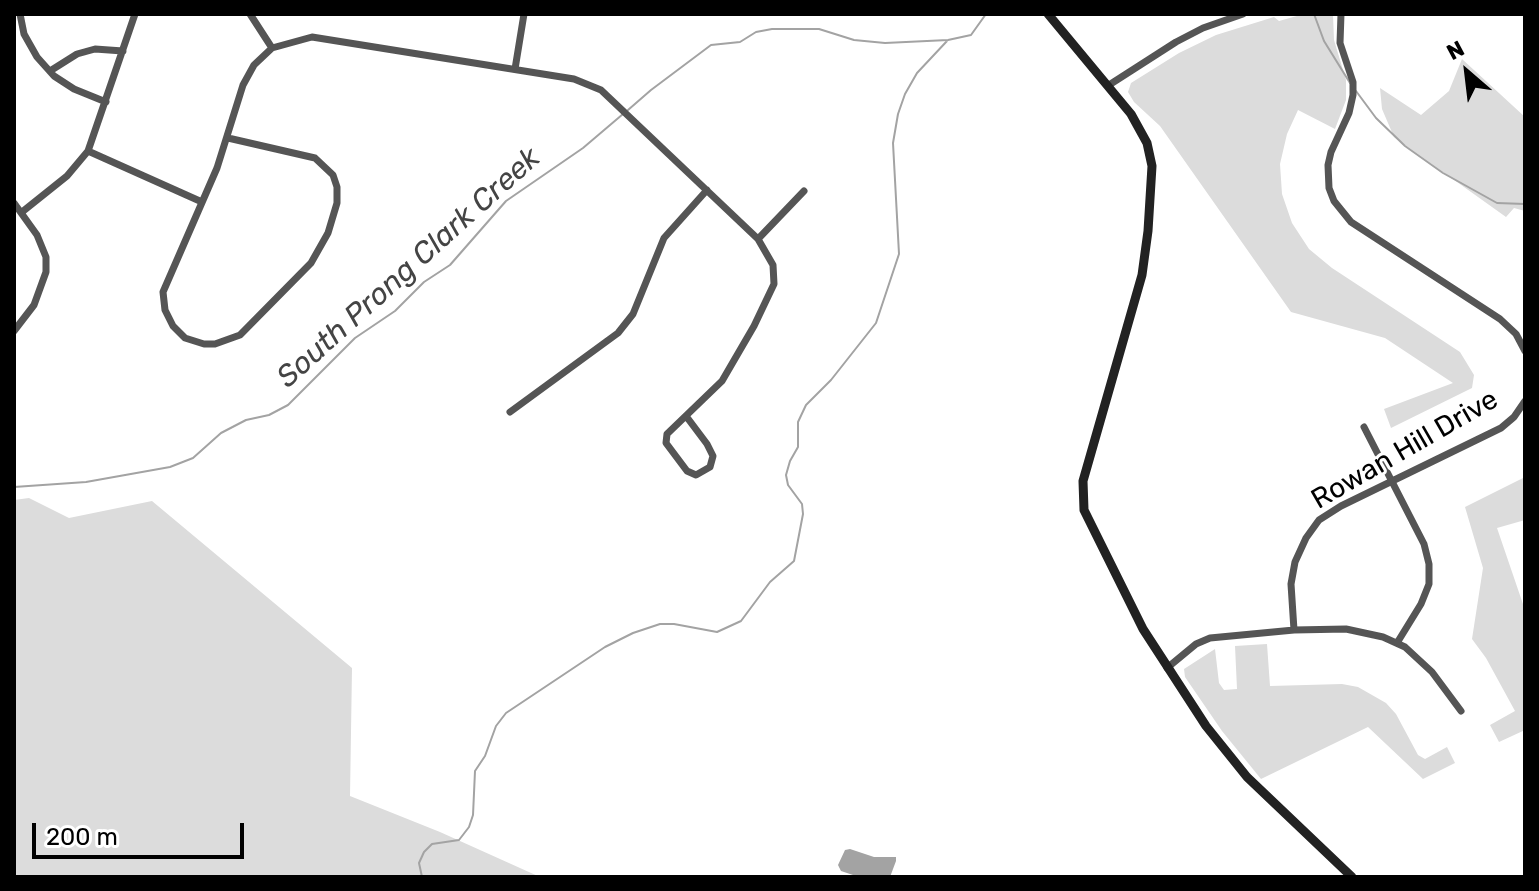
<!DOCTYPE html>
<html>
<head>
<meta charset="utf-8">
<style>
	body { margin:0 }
	#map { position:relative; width:1539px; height:891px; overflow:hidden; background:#fff; font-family:Rubik,sans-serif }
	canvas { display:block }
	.frame { position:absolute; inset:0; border:16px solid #000; pointer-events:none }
	.north { position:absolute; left:1427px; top:32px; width:80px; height:80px; -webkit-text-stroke:6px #fff; paint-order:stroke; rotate:332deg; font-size:22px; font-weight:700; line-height:32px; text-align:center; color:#000 }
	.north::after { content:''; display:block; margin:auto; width:28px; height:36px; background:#000; clip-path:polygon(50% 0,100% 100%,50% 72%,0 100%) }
	.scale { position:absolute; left:32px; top:823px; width:212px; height:36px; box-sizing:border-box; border:4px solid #000; border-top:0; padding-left:10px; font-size:24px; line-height:28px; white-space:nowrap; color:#000; -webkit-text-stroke:6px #fff; paint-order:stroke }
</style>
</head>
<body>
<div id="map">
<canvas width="1539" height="891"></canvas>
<div class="frame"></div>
<div class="north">N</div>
<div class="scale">200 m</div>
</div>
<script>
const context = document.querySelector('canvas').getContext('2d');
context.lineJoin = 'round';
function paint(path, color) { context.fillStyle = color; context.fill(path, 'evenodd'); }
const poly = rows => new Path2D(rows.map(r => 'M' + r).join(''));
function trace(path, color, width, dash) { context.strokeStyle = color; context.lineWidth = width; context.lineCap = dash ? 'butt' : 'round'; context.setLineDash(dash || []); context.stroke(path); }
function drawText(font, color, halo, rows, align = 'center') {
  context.font = font + ' Rubik,sans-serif'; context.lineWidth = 6; context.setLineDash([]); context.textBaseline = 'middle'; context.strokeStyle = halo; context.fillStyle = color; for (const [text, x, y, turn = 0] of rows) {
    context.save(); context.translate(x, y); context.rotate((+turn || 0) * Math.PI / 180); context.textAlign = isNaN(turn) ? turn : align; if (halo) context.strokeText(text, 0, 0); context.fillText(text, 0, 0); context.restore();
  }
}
paint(poly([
	[1304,14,1333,15,1334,40,1346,80,1346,100,1335,129,1298,110,1287,134,1280,164,1282,194,1292,223,1309,249,1332,268,1460,352,1474,375,1472,388,1391,428,1384,409,1453,383,1385,338,1291,312,1160,126,1134,102,1128,92,1131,83,1179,53,1216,35,1274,17,1279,21],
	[1462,59,1525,117,1525,211,1514,208,1506,217,1394,137,1382,109,1380,88,1421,115,1449,91],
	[1525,477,1525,520,1497,528,1525,610,1525,730,1499,742,1490,725,1515,711,1486,658,1472,639,1483,568,1465,507],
	[29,498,69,518,152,501,352,668,350,796,440,832,540,877,14,877,14,500],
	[1267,644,1270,686,1342,684,1358,687,1386,703,1396,714,1418,755,1425,759,1447,747,1455,763,1423,779,1368,727,1261,779,1222,731,1185,677,1184,669,1215,649,1219,683,1224,690,1237,689,1235,646]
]), '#dcdcdc');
paint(poly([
	[850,849,874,857,896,857,896,861,890,877,859,877,841,871,838,865,845,850]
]), '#a3a3a3');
trace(poly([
	[1314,14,1324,41,1350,83],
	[1356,91,1376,118,1405,146,1443,173,1497,203,1525,204],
	[628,110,651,90,711,45,740,42,756,32,772,29,819,29,854,40,885,43,948,40,971,35,986,14],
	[14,487,86,482,170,467,193,458,221,433,246,420,269,415,288,405,355,338,395,311,424,282,450,265,506,201,583,148,623,114],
	[422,877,419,863,424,852,432,844,459,840,469,827,473,815,475,771,485,756,496,726,506,713,605,647,633,633,660,624,674,624,717,632,741,621,770,582,794,561,803,514,802,504,788,485,786,475,790,461,798,447,798,422,806,405,831,380,876,323,899,254,893,143,898,114,905,94,917,73,947,41]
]), '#a3a3a3', 2);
trace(poly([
	[20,14,24,34,37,57,54,76,74,89,106,102],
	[250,14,272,48],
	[1341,14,1340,43,1353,82,1353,95,1349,113,1331,152,1328,165,1329,188,1334,201,1351,222,1500,319,1516,334,1525,351],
	[515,69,524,14],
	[50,71,77,54,95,49,123,51],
	[1109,85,1176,42,1203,28,1243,14],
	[228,138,315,158,333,175,337,187,337,203,328,233,311,263,240,335,215,344,204,344,185,338,173,326,165,310,163,292,217,168,243,85,254,65,272,48,312,37,574,79,601,90,758,239,773,265,774,284,754,326,722,381,667,434,666,443,687,471,696,475,710,467,713,456,707,444,686,416],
	[88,151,202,202],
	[14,203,37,235,46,257,46,272,34,305,14,331],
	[22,212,67,176,88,151,135,14],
	[758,239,804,191],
	[510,412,618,333,633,314,664,238,707,190],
	[1364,427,1424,544,1429,564,1429,584,1421,604,1397,643],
	[1294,630,1291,584,1295,562,1306,538,1319,520,1341,506,1501,428,1514,417,1525,401],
	[1167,668,1196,644,1210,638,1294,630,1346,629,1383,637,1405,647,1432,672,1461,711]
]), '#555', 7);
trace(poly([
	[1048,14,1131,114,1147,143,1152,166,1148,231,1142,275,1083,481,1084,510,1143,629,1206,726,1247,777,1352,877]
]), '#222', 9);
drawText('28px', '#000', '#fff', [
	["Rowan Hill Drive",1405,450,-30]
]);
drawText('italic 30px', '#444', '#fff', [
	["South Prong Clark Creek",409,268,-42]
]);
</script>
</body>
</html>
